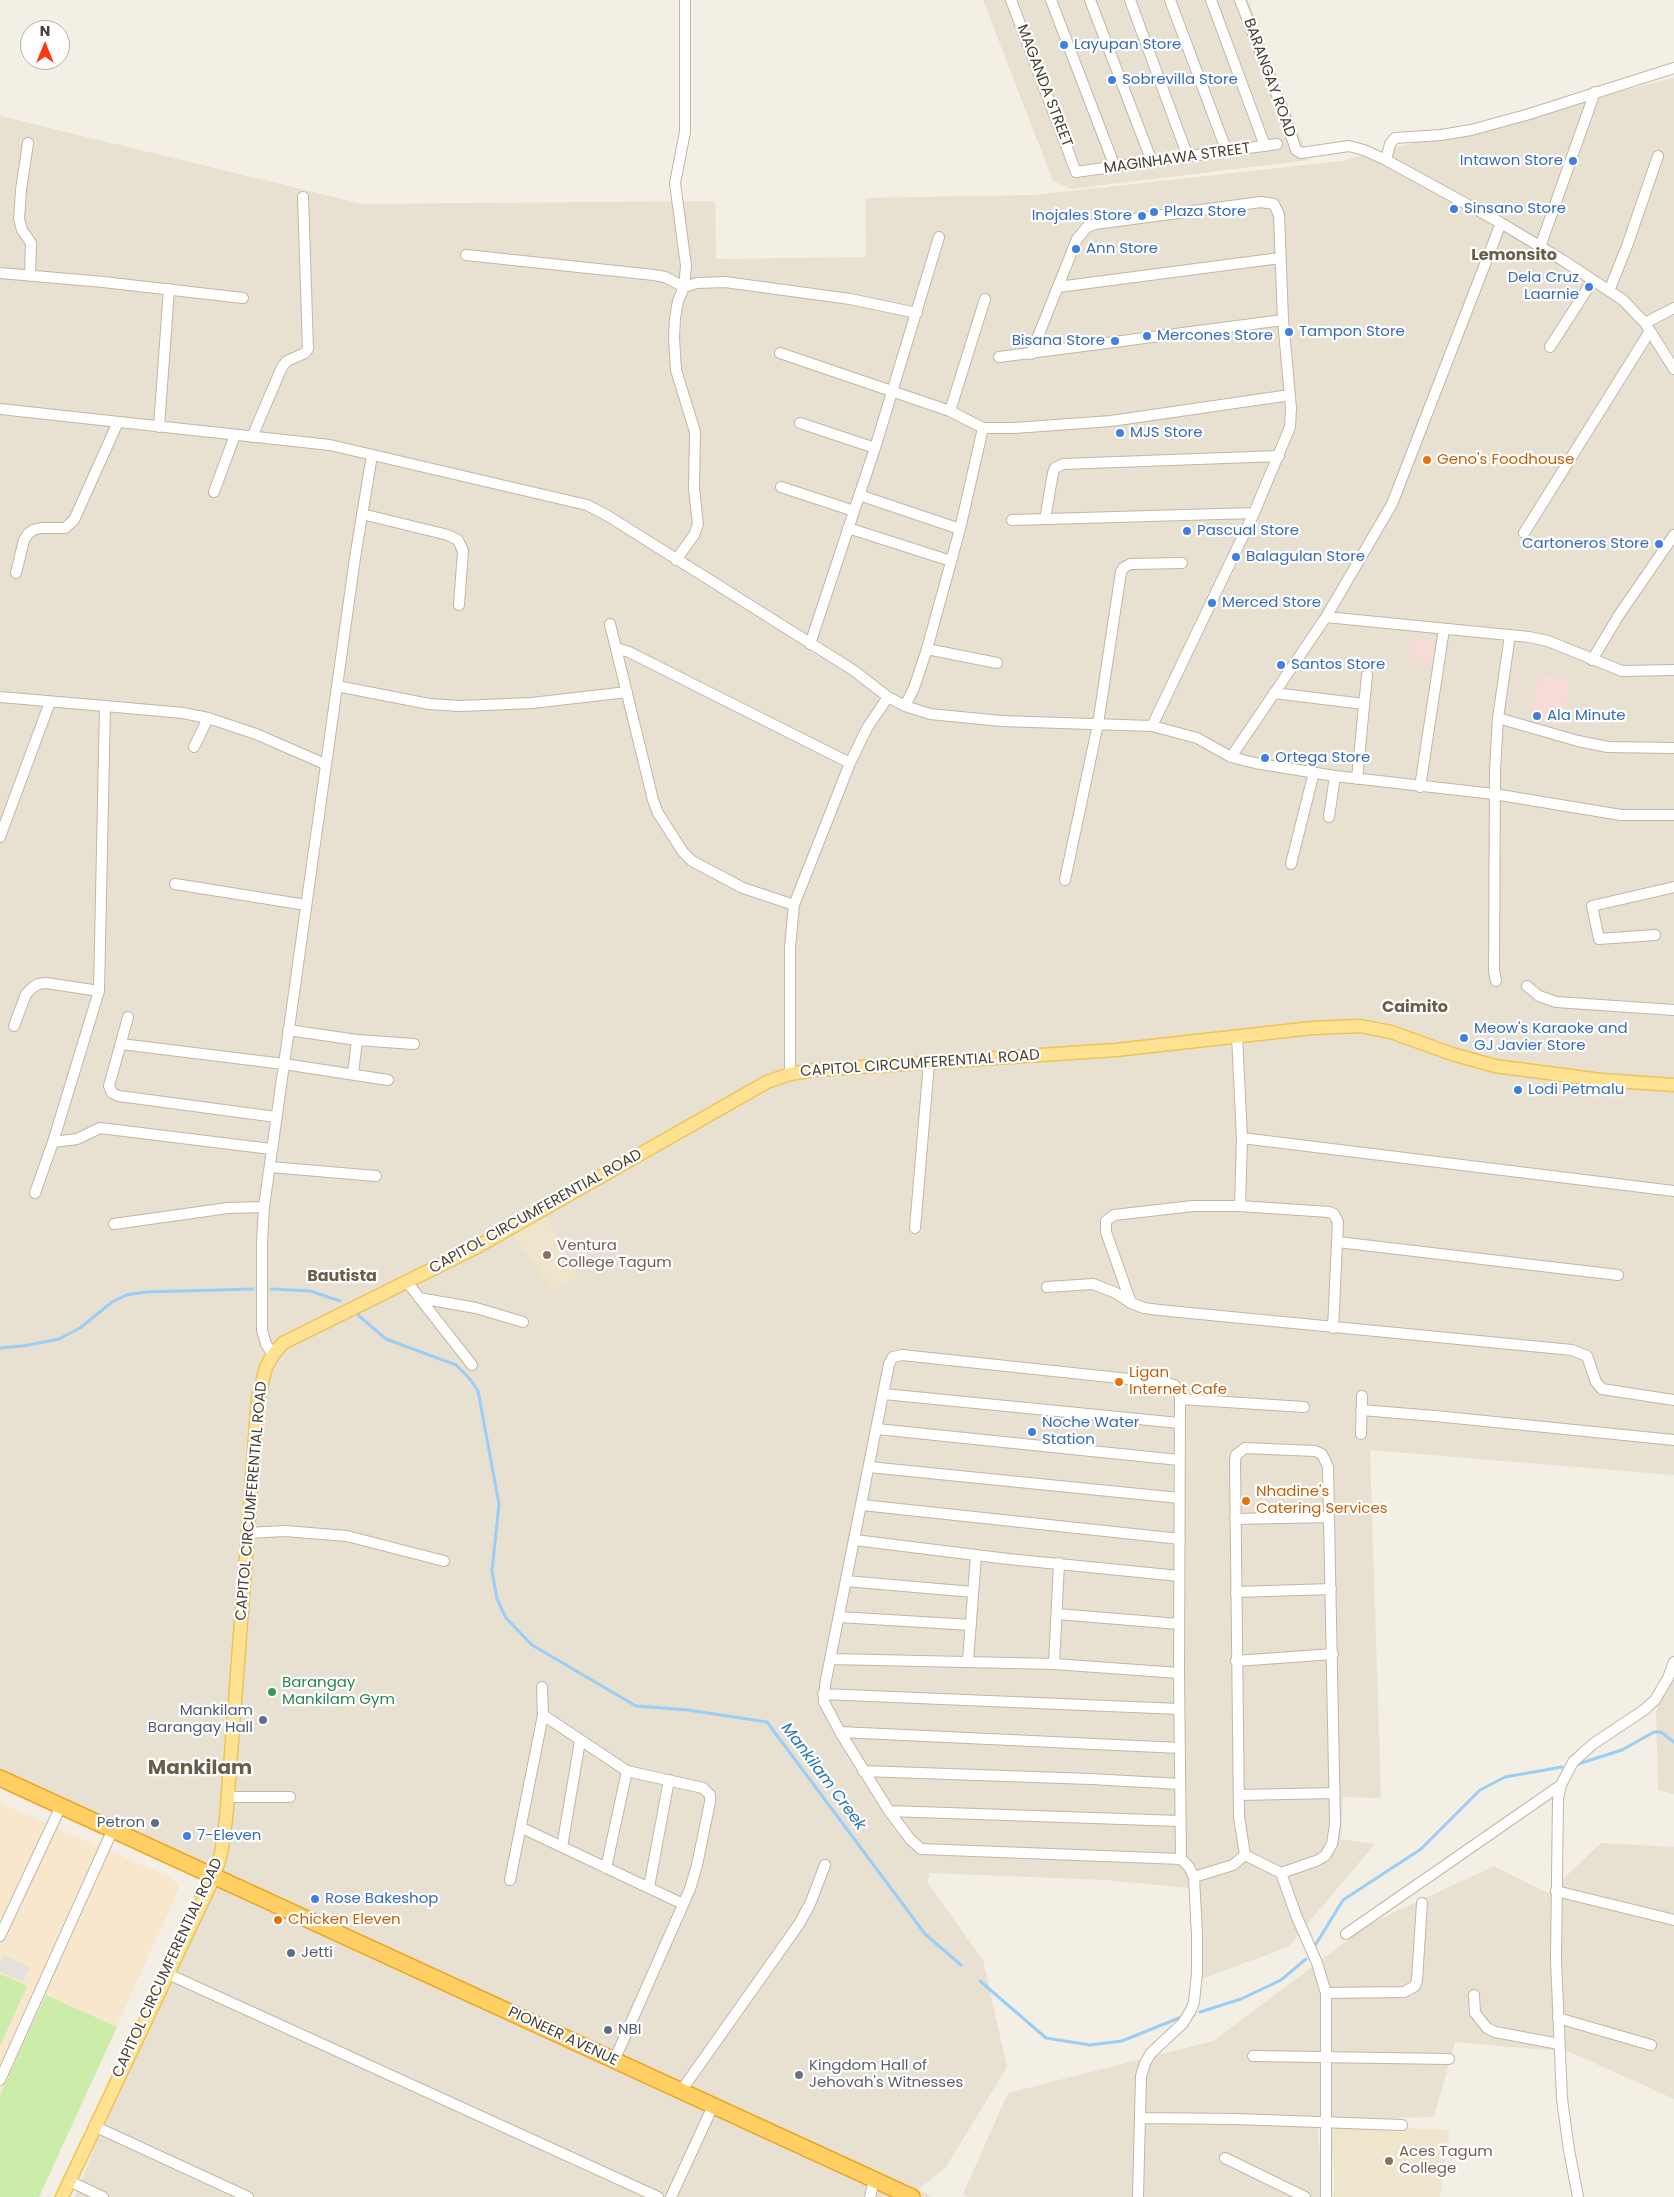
<!DOCTYPE html>
<html>
<head>
<meta charset="utf-8">
<style>
	body { margin:0 }
	#map { position:relative; width:1674px; height:2197px; overflow:hidden; background:#f4efe4; font-family:Poppins,sans-serif }
	canvas { display:block }
	.north { position:absolute; left:20px; top:20px; width:50px; height:50px; box-sizing:border-box; background:#fff; border:1px solid #b5b2ad; border-radius:50%; rotate:0deg; font-size:14px; font-weight:700; line-height:20px; text-align:center; color:#463f33 }
	.north::after { content:''; display:block; margin:auto; width:18px; height:22px; background:#ff390f; clip-path:polygon(50% 0,100% 100%,50% 72%,0 100%) }
</style>
</head>
<body>
<div id="map">
<canvas width="1674" height="2197"></canvas>
<div class="north">N</div>
</div>
<script>
const context = document.querySelector('canvas').getContext('2d');
context.lineJoin = 'round';
function paint(path, color) { context.fillStyle = color; context.fill(path, 'evenodd'); }
const poly = rows => new Path2D(rows.map(r => 'M' + r).join(''));
function trace(path, color, width, dash) { context.strokeStyle = color; context.lineWidth = width; context.lineCap = dash ? 'butt' : 'round'; context.setLineDash(dash || []); context.stroke(path); }
function drawText(font, color, halo, rows, align = 'center') {
  context.font = font + ' Poppins,sans-serif'; context.lineWidth = 4.5; context.setLineDash([]); context.textBaseline = 'middle'; context.strokeStyle = halo; context.fillStyle = color; for (const [text, x, y, turn = 0] of rows) {
    context.save(); context.translate(x, y); context.rotate((+turn || 0) * Math.PI / 180); context.textAlign = isNaN(turn) ? turn : align; if (halo) context.strokeText(text, 0, 0); context.fillText(text, 0, 0); context.restore();
  }
}
paint(poly([
	[983,0,1248,0,1309,160,1071,189,1053,181],
	[1674,78,1674,1475,1370,1450,1381,1798,1343,1797,1341,1839,1375,1844,1288,1947,1196,1981,1189,1888,1105,1880,930,1873,927,1882,983,1960,1007,2067,946,2167,919,2189,931,2197,75,2197,205,1867,0,1772,0,116,363,204,715,201,716,259,866,257,865,198,1034,195,1341,161],
	[1674,1670,1674,1794,1658,1790,1656,1711],
	[1601,1843,1674,1847,1674,2099,1570,2052,1455,2042,1434,2117,1317,2120,1323,2193,1321,2197,968,2197,963,2194,1008,2093,1213,2041,1369,1924,1494,1866,1548,1893]
]), '#e8e1d1');
paint(poly([
	[0,1803,172,1878,178,1884,179,1889,39,2197,0,2197]
]), '#f8e7cd');
paint(poly([
	[547,1217,578,1276,553,1290,512,1234],
	[1329,2125,1450,2130,1440,2197,1333,2197,1335,2181]
]), '#eee5cc');
paint(poly([
	[1410,639,1433,639,1433,662,1410,662],
	[1539,674,1571,681,1561,726,1530,719]
]), '#f6dbd6');
paint(poly([
	[0,1974,27,1986,0,2046],
	[46,1995,117,2027,39,2197,0,2197,0,2096]
]), '#cceca9');
paint(poly([
	[4,1955,30,1967,23,1982,0,1972,0,1964]
]), '#e4e1dd');
trace(poly([
	[271,1289,310,1291,340,1301],
	[358,1315,386,1339,456,1365,470,1379,478,1391,499,1504,492,1571,497,1599,506,1618,532,1645,636,1706,688,1710,767,1722,925,1934,961,1965],
	[0,1348,23,1346,59,1339,80,1328,112,1302,126,1295,146,1292,253,1289],
	[1575,1765,1622,1750,1654,1732,1661,1732,1674,1742],
	[1316,1944,1343,1900,1421,1849,1480,1790,1505,1777,1562,1767],
	[980,1981,1046,2038,1090,2045,1122,2041,1179,2018],
	[1200,2012,1241,1999,1281,1980,1306,1959]
]), '#9acef6', 3);
const minor = poly([
	[1011,0,1076,172,1277,144],
	[1051,0,1115,167],
	[1090,0,1152,162],
	[1130,0,1188,157],
	[1170,0,1227,152],
	[1211,0,1265,146],
	[1240,0,1282,108,1296,150,1301,153,1349,146,1364,150,1386,160,1501,223,1564,261,1623,300,1645,323,1674,369],
	[28,143,21,190,19,219,22,230,31,243,30,275],
	[1386,160,1390,144,1395,138,1441,135,1471,130,1526,115,1674,68],
	[1540,247,1595,92],
	[466,255,654,275,665,277,684,287,697,283,725,282,850,299,917,313],
	[0,273,103,282,243,298],
	[1058,287,1280,258],
	[1609,291,1627,246,1658,156],
	[1645,323,1674,308],
	[1550,347,1593,280],
	[780,353,950,411,983,428,1014,428,1111,421,1290,395],
	[1031,354,1077,239,1087,227,1095,224,1261,202,1274,204,1279,215,1283,320,1291,408,1290,427,1254,513,1152,726],
	[999,357,1283,320],
	[0,409,330,445,587,505,608,516,853,670,888,697,905,706,930,714,1001,721,1152,726,1197,738,1231,757,1255,763,1335,776,1494,794,1621,815,1674,815],
	[950,411,985,299],
	[800,423,875,448],
	[159,427,169,289],
	[252,437,282,367,287,361,305,353,308,349,303,197],
	[781,487,854,511],
	[214,492,235,435],
	[859,495,960,529],
	[362,514,448,535,458,540,463,551,459,605],
	[1045,519,1053,473,1055,468,1063,464,1279,456],
	[1012,520,1254,513],
	[848,528,951,561],
	[1524,533,1650,331],
	[676,560,694,535,698,524,694,489,695,432,676,370,674,338,675,318,678,301,684,287,686,266,675,183,685,132,685,0],
	[16,573,24,540,28,534,33,530,41,528,65,528,74,520,118,422],
	[1326,617,1529,637,1548,641,1622,671,1674,670],
	[610,624,653,800,658,813,683,852,692,861,743,888,794,905],
	[810,644,875,448,939,237],
	[616,648,629,652,850,763],
	[927,649,997,663],
	[1592,660,1619,615,1674,535],
	[337,686,429,704,460,706,532,703,627,692],
	[1274,693,1364,704],
	[0,697,105,706,99,991,53,1142],
	[105,706,183,713,208,718],
	[905,706,914,688,927,649,960,529,983,428],
	[1498,718,1578,741,1608,747,1674,748],
	[194,747,208,718,256,734,325,764],
	[1231,757,1326,617,1392,504,1501,223],
	[1357,779,1367,675],
	[1420,787,1444,629],
	[1329,817,1335,776],
	[0,837,50,702],
	[1291,864,1314,772],
	[1065,880,1098,724,1121,572,1123,568,1130,564,1182,563],
	[175,884,306,905],
	[1655,935,1599,939,1592,906,1674,887],
	[1496,981,1494,971,1495,770,1498,718,1510,635],
	[1527,986,1539,996,1556,1002,1674,1010],
	[128,1017,109,1086,112,1093,119,1096,276,1117],
	[14,1026,26,994,32,988,38,984,46,983,99,991],
	[288,1030,357,1040,414,1044],
	[1237,1036,1242,1138,1240,1206],
	[121,1044,284,1064,388,1080],
	[353,1074,357,1040],
	[790,1074,790,947,794,905,850,763,867,728,888,697],
	[1242,1138,1674,1191],
	[270,1167,376,1176],
	[35,1193,53,1142,77,1139,100,1128,271,1149],
	[114,1224,228,1208,264,1207],
	[915,1228,929,1063],
	[1338,1242,1618,1275],
	[407,1282,472,1365],
	[1047,1287,1093,1284,1116,1293,1131,1303,1144,1308,1159,1310,1572,1350,1587,1356,1596,1382,1602,1389,1674,1400],
	[419,1298,476,1308,523,1322],
	[1131,1303,1106,1232,1106,1221,1114,1215,1193,1206,1240,1206,1329,1212,1334,1214,1338,1222,1333,1328],
	[273,1355,266,1344,262,1330,262,1241,264,1207,355,558,372,455],
	[884,1394,1179,1423],
	[1180,1399,1304,1407],
	[1361,1410,1435,1416,1674,1440],
	[877,1429,1179,1460],
	[1361,1434,1362,1396],
	[869,1467,1179,1498],
	[862,1505,1180,1539],
	[1235,1519,1329,1517],
	[247,1533,285,1531,347,1536,444,1561],
	[855,1540,1008,1559,1179,1576],
	[846,1581,973,1592],
	[1236,1592,1331,1589],
	[1057,1614,1179,1624],
	[839,1617,971,1625],
	[831,1659,1054,1664,1179,1673],
	[968,1661,976,1555],
	[1236,1661,1333,1654],
	[1054,1664,1059,1563],
	[823,1694,1179,1709],
	[543,1715,627,1771,703,1788,710,1795,710,1802,697,1865,690,1889,614,2061],
	[840,1732,1180,1748],
	[863,1771,1091,1779,1180,1784],
	[1239,1795,1335,1793],
	[228,1797,290,1797],
	[889,1811,1180,1821],
	[522,1828,683,1904],
	[562,1847,580,1741],
	[1245,1855,1239,1817,1235,1461,1236,1455,1245,1448,1315,1451,1322,1454,1328,1467,1335,1824,1332,1844,1325,1856,1316,1861,1281,1873],
	[1245,1855,1281,1873,1296,1915,1317,1963,1326,1993,1326,2197],
	[606,1868,627,1771],
	[1194,1877,1233,1865,1245,1855],
	[510,1880,543,1715,542,1687],
	[649,1887,669,1780],
	[1556,1891,1674,1920],
	[1346,1934,1561,1785],
	[0,1936,61,1806],
	[168,1974,658,2197],
	[1326,1993,1404,1992,1415,1986,1417,1980,1422,1903],
	[1474,1995,1475,2013,1487,2028,1495,2032,1559,2044],
	[1558,2018,1651,2045],
	[1253,2056,1449,2059],
	[0,2080,113,1829],
	[681,2091,799,1924,810,1904,825,1865],
	[1140,2118,1236,2119,1402,2125],
	[94,2126,248,2197],
	[1225,2158,1305,2197],
	[69,2181,103,2197],
	[671,2197,713,2106],
	[870,2197,874,2180],
	[1138,2197,1141,2076,1145,2063,1151,2053,1183,2023,1191,2010,1194,2002,1197,1973,1197,1935,1194,1877,1189,1867,1181,1859,921,1849,910,1839,889,1811,840,1732,824,1702,825,1685,889,1364,893,1357,902,1355,1167,1383,1174,1385,1178,1389,1180,1399,1179,1673,1181,1859],
	[1578,2197,1569,2150,1562,2099,1556,1960,1558,1799,1561,1785,1573,1762,1593,1744,1644,1710,1655,1700,1668,1678,1674,1662]
]);
const major = poly([
	[62,2197,214,1877,221,1854,226,1819,258,1399,266,1367,273,1355,283,1343,477,1247,767,1082,790,1074,814,1070,1116,1050,1312,1028,1360,1026,1391,1032,1452,1054,1495,1066,1601,1080,1674,1085]
]);
const highway = poly([
	[0,1778,912,2197]
]);
trace(minor, '#c0b7a6', 12);
trace(major, '#edc458', 15);
trace(highway, '#eaa727', 18);
trace(minor, '#fff', 10);
trace(major, '#ffe291', 12);
trace(highway, '#ffcf63', 15);
for (const [x, y, r, color] of [
	[1064,45,5,"#3f7fe0"],
	[1112,80,5,"#3f7fe0"],
	[1573,161,5,"#3f7fe0"],
	[1454,209,5,"#3f7fe0"],
	[1154,212,5,"#3f7fe0"],
	[1142,216,5,"#3f7fe0"],
	[1076,249,5,"#3f7fe0"],
	[1589,287,5,"#3f7fe0"],
	[1289,332,5,"#3f7fe0"],
	[1147,336,5,"#3f7fe0"],
	[1115,341,5,"#3f7fe0"],
	[1120,433,5,"#3f7fe0"],
	[1427,460,5,"#e8710a"],
	[1187,531,5,"#3f7fe0"],
	[1659,544,5,"#3f7fe0"],
	[1236,557,5,"#3f7fe0"],
	[1212,603,5,"#3f7fe0"],
	[1281,665,5,"#3f7fe0"],
	[1537,716,5,"#3f7fe0"],
	[1265,758,5,"#3f7fe0"],
	[1464,1038,5,"#3f7fe0"],
	[1518,1090,5,"#3f7fe0"],
	[547,1255,5,"#8d6e63"],
	[1119,1382,5,"#e8710a"],
	[1032,1432,5,"#3f7fe0"],
	[1246,1501,5,"#e8710a"],
	[272,1692,5,"#2e9e5b"],
	[263,1720,5,"#5c6f8a"],
	[155,1823,5,"#5c6f8a"],
	[187,1836,5,"#3f7fe0"],
	[315,1899,5,"#3f7fe0"],
	[278,1920,5,"#e8710a"],
	[291,1953,5,"#5c6f8a"],
	[608,2030,5,"#5c6f8a"],
	[799,2075,5,"#6b7280"],
	[1389,2161,5,"#8d6e63"]
]) { const dot = new Path2D(); dot.arc(x, y, r, 0, 2 * Math.PI); context.fillStyle = color; context.fill(dot); trace(dot, '#fff', 2); }
drawText('15px', '#366cbe', '#fff', [
	["Layupan Store",1074,45],
	["Sobrevilla Store",1122,80],
	["Intawon Store",1563,161,"right"],
	["Sinsano Store",1464,209],
	["Plaza Store",1164,212],
	["Inojales Store",1132,216,"right"],
	["Ann Store",1086,249],
	["Dela Cruz",1579,278,"right"],
	["Laarnie",1579,295,"right"],
	["Tampon Store",1299,332],
	["Mercones Store",1157,336],
	["Bisana Store",1105,341,"right"],
	["MJS Store",1130,433],
	["Pascual Store",1197,531],
	["Cartoneros Store",1649,544,"right"],
	["Balagulan Store",1246,557],
	["Merced Store",1222,603],
	["Santos Store",1291,665],
	["Ala Minute",1547,716],
	["Ortega Store",1275,758],
	["Meow's Karaoke and",1474,1029],
	["GJ Javier Store",1474,1046],
	["Lodi Petmalu",1528,1090],
	["Noche Water",1042,1423],
	["Station",1042,1440],
	["7-Eleven",197,1836],
	["Rose Bakeshop",325,1899]
], 'left');
drawText('15px', '#463f33', '#fff', [
	["BARANGAY ROAD",1269,78,70],
	["MAGANDA STREET",1044,86,69],
	["MAGINHAWA STREET",1177,159,-8],
	["CAPITOL CIRCUMFERENTIAL ROAD",920,1064,-4],
	["CAPITOL CIRCUMFERENTIAL ROAD",536,1212,-29],
	["CAPITOL CIRCUMFERENTIAL ROAD",252,1501,-85],
	["CAPITOL CIRCUMFERENTIAL ROAD",168,1968,-65],
	["PIONEER AVENUE",563,2037,25]
]);
drawText('15px', '#c56008', '#fff', [
	["Geno's Foodhouse",1437,460],
	["Ligan",1129,1373],
	["Internet Cafe",1129,1390],
	["Nhadine's",1256,1492],
	["Catering Services",1256,1509],
	["Chicken Eleven",288,1920]
], 'left');
drawText('15px', '#785e54', '#fff', [
	["Ventura",557,1246],
	["College Tagum",557,1263],
	["Aces Tagum",1399,2152],
	["College",1399,2169]
], 'left');
drawText('15px', '#27864d', '#fff', [
	["Barangay",282,1683],
	["Mankilam Gym",282,1700]
], 'left');
drawText('15px', '#4e5e75', '#fff', [
	["Mankilam",253,1711],
	["Barangay Hall",253,1728],
	["Petron",145,1823],
	["Jetti",301,1953,"left"],
	["NBI",618,2030,"left"]
], 'right');
drawText('15px', '#5b616d', '#fff', [
	["Kingdom Hall of",809,2066],
	["Jehovah's Witnesses",809,2083]
], 'left');
drawText('bold 16px', '#6a5e4a', '#fff', [
	["Lemonsito",1514,256],
	["Caimito",1415,1008],
	["Bautista",342,1277]
]);
drawText('italic 16px', '#2477bb', '#fff', [
	["Mankilam Creek",823,1777,53]
]);
drawText('bold 20px', '#6a5e4a', '#fff', [
	["Mankilam",200,1769]
]);
</script>
</body>
</html>
